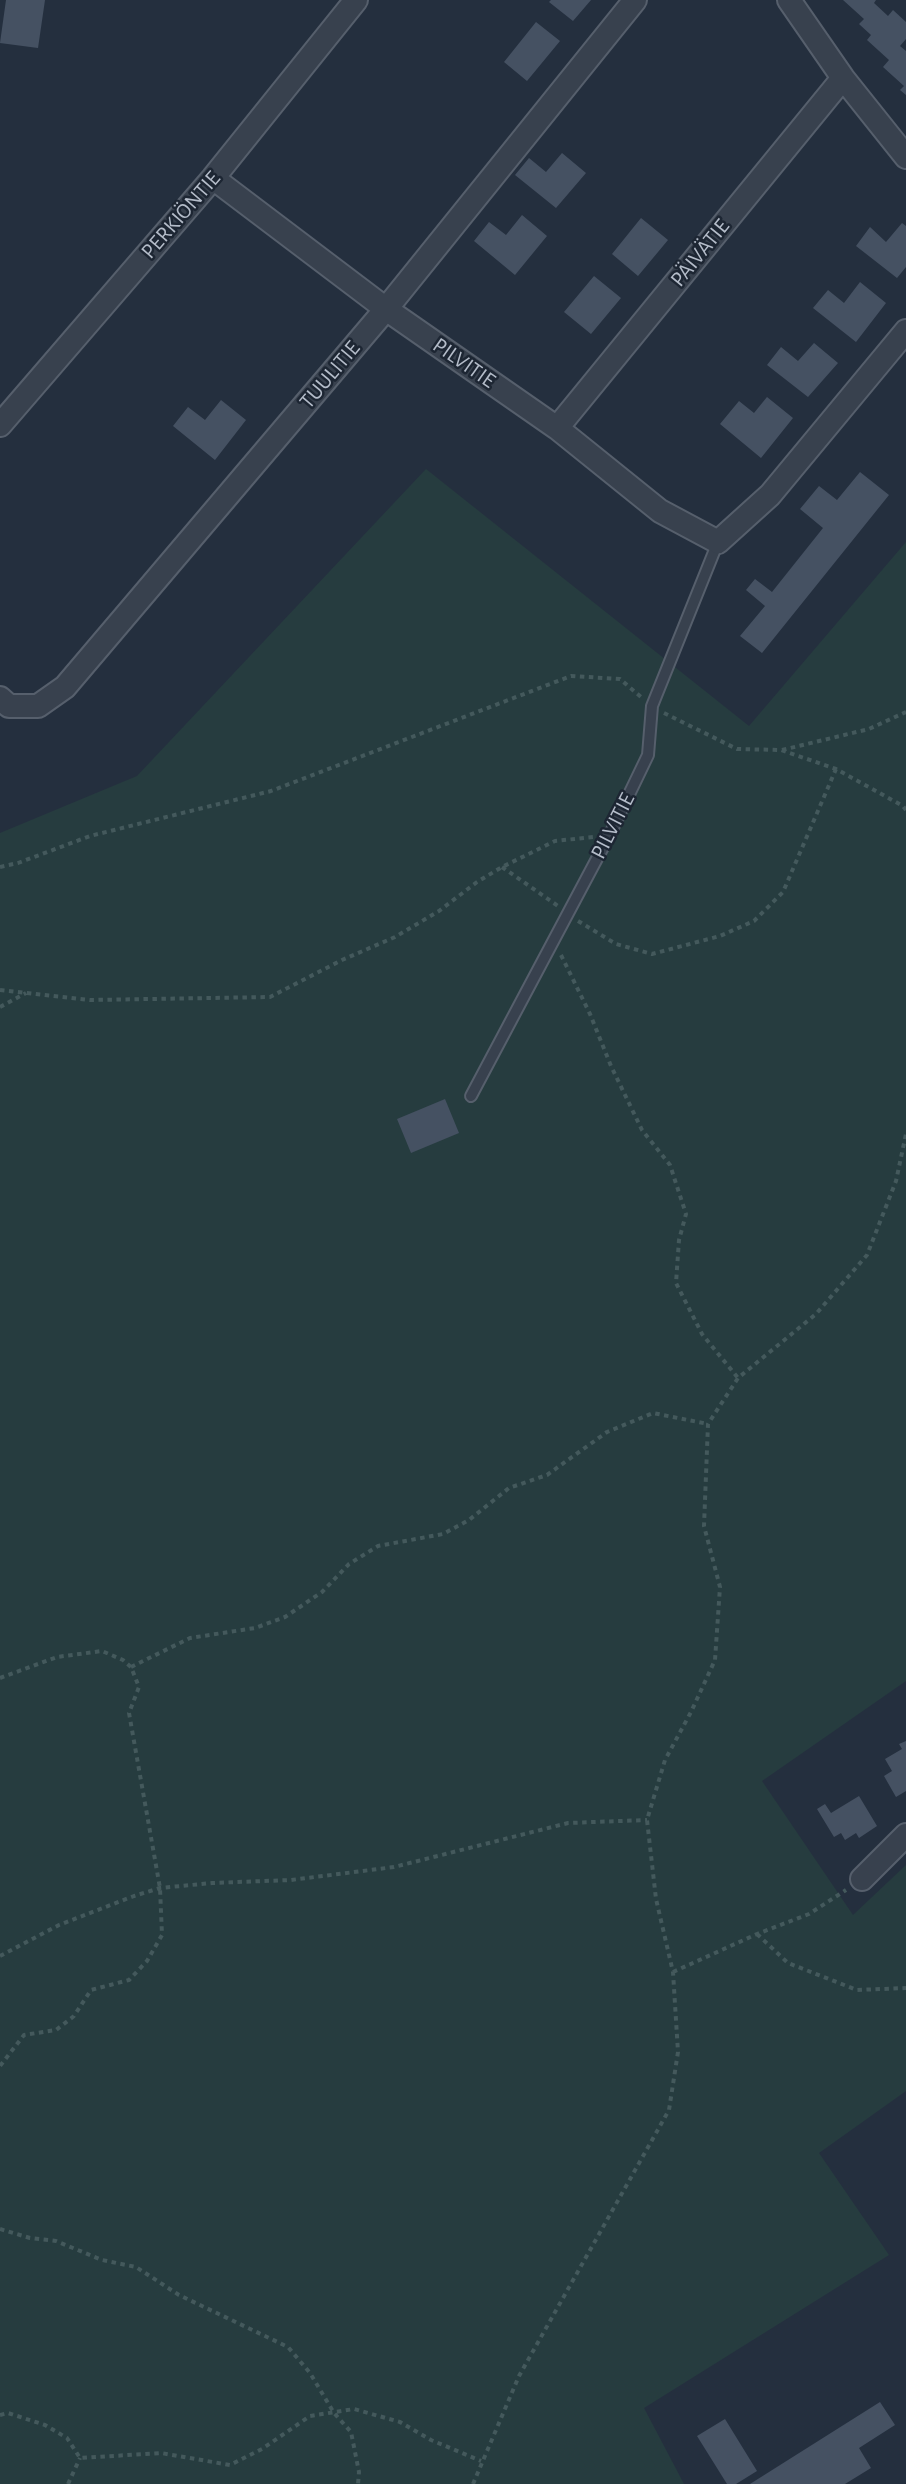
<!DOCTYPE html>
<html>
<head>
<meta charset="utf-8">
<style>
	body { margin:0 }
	canvas { display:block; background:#242f3e }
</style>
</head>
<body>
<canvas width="906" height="2484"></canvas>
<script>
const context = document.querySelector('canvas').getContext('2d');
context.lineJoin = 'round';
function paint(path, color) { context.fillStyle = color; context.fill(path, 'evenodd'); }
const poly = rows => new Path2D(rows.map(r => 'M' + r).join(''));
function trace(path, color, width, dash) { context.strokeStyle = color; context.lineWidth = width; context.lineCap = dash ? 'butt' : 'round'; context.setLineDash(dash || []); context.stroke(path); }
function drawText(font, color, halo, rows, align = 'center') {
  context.font = font + ' "Alegreya Sans",sans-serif'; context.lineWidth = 5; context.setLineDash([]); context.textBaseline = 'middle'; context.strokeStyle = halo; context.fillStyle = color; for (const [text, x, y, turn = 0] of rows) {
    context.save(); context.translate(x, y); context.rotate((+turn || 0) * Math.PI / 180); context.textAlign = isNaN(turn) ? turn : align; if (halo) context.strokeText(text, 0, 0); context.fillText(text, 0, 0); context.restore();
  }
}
paint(poly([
	[426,469,749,726,906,542,906,1681,762,1781,853,1915,906,1865,906,2091,819,2153,889,2255,644,2408,684,2484,0,2484,0,833,137,776]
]), '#263c3f');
paint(poly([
	[6,0,45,0,38,48,0,43],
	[551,0,591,0,573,21,549,2],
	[843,0,876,0,874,3,888,16,893,10,906,22,906,39,900,46,906,51,906,95,900,90,904,86,883,67,889,60,867,40,871,35,859,24,864,19],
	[536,22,560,41,527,81,504,62],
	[562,153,586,173,556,208,515,175,529,158,546,172],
	[522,215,547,236,515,275,474,241,489,222,506,235],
	[641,218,668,240,638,276,612,254],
	[902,223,906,226,906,267,897,278,856,246,870,227,886,242],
	[594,276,621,298,591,334,564,312],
	[860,282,886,303,856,342,813,308,828,290,844,303],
	[814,343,838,363,808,397,767,365,781,347,798,361],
	[767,397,793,418,761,458,720,424,739,401,754,413],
	[221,400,246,420,215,460,173,426,188,407,205,420],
	[860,472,889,495,762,653,740,636,765,606,746,590,755,579,772,592,823,528,800,509,819,486,837,500],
	[445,1099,459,1133,411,1153,397,1119],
	[906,1741,906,1791,896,1797,884,1776,892,1771,885,1759,902,1749,899,1744],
	[859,1796,877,1826,859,1838,856,1833,845,1840,841,1833,834,1837,817,1809,825,1804,831,1813],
	[880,2402,895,2425,859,2448,871,2468,845,2484,750,2484],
	[725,2419,757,2471,736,2484,727,2484,697,2436]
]), '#455162');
const service = poly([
	[471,1096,609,836,648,755,652,706,718,542]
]);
const minor = poly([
	[789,0,843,78,906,157],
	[213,178,386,309,557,428,660,511,718,542,770,495,906,331],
	[0,425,213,178,356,0],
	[557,428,843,78],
	[0,698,9,706,38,706,65,687,386,309,635,0],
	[862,1879,906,1835]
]);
trace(service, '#565f6c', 14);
trace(minor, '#565f6c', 26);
trace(poly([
	[664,713,737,749,781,750,836,769,903,806,906,810],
	[782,750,869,729,906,712],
	[0,867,18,863,90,836,271,791,571,676,620,679,641,697],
	[502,867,558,906],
	[578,921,616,944,652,954,720,936,754,921,783,892,836,769],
	[561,955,590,1014,611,1066,642,1130,670,1165,686,1214,679,1240,676,1283,702,1334,738,1378],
	[0,990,90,1000,270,997,342,960,395,937,439,911,477,882,502,867,555,841,593,837],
	[0,1007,26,993],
	[131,1667,190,1638,255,1628,285,1617,322,1592,349,1564,378,1546,443,1534,469,1520,509,1488,547,1475,607,1432,653,1413,708,1424],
	[0,1678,57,1657,102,1651,123,1660,131,1667,139,1687,129,1713,160,1888,162,1935,147,1961,129,1980,91,1990,74,2016,56,2030,24,2035,0,2066],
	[757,1934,788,1963,857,1990,906,1988],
	[0,1956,59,1925,134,1896,160,1888,212,1883,291,1880,394,1867,568,1823,647,1820],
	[673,1972,757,1934,809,1914,846,1890],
	[0,2229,30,2238,56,2241,102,2260,136,2267,179,2295,288,2347,310,2373,334,2413,351,2432,359,2472,358,2484],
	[0,2415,8,2413,45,2425,67,2438,80,2458,161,2453,230,2465,262,2449,310,2416,354,2409,400,2422,431,2440,481,2461],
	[68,2484,80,2458],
	[473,2484,519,2376,669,2110,678,2052,673,1972,656,1899,647,1820,665,1760,691,1712,715,1660,720,1587,704,1526,708,1424,738,1378,816,1314,867,1255,896,1181,906,1134]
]), '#44595c', 4, [4.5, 4.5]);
trace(service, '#38414e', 10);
trace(minor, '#38414e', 22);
drawText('22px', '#b4bcc9', '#1d2633', [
	["PERKIÖNTIE",181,215,-49],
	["PÄIVÄTIE",700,253,-51],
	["PILVITIE",464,363,35],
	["TUULITIE",330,375,-50],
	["PILVITIE",613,826,-63]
]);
</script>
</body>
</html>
